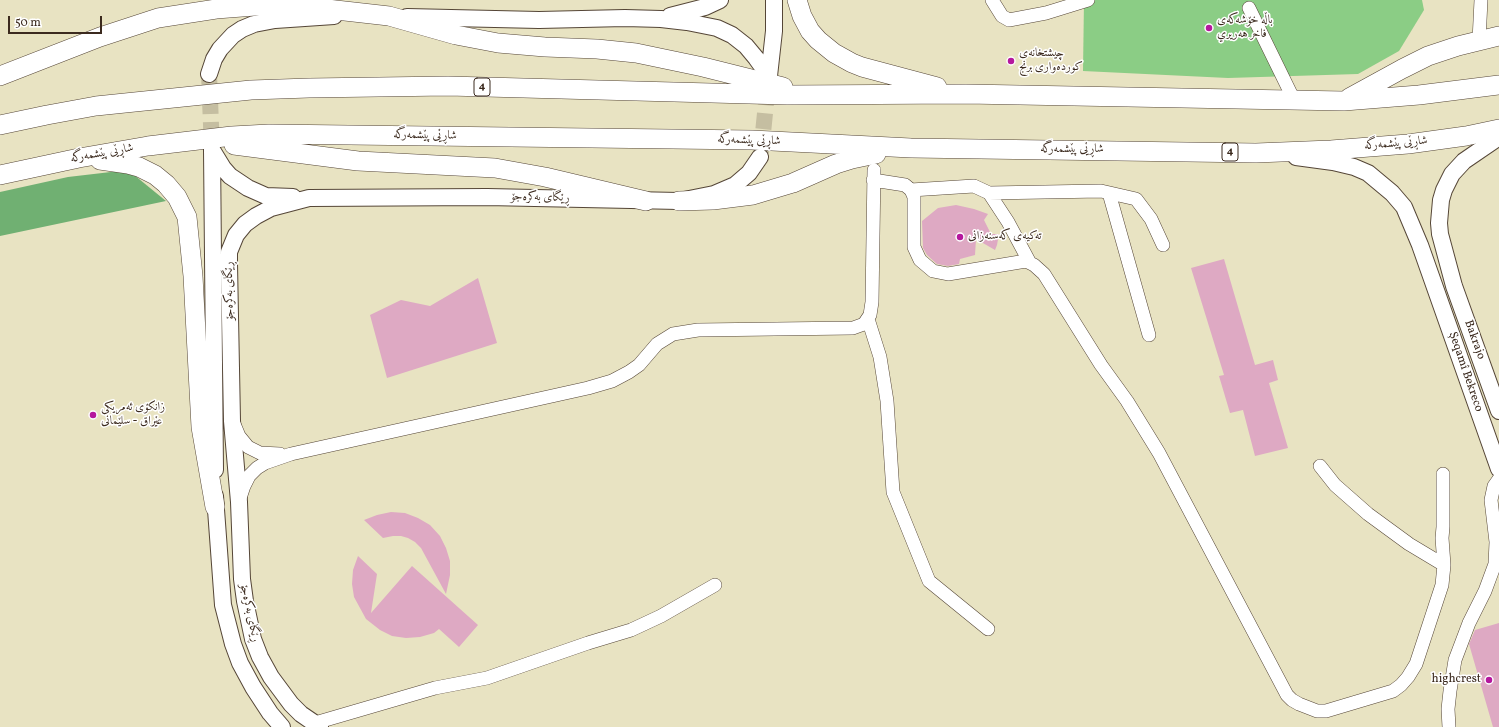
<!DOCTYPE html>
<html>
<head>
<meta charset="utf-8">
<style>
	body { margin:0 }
	#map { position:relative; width:1499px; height:727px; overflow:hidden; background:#e8e3c2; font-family:Vollkorn,serif }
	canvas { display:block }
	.scale { position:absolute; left:8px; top:16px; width:94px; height:18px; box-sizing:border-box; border:2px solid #3b2a1e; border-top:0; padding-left:5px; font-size:12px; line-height:14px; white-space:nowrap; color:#3b2a1e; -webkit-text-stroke:3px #fff; paint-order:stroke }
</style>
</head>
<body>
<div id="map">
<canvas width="1499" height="727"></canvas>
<div class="scale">50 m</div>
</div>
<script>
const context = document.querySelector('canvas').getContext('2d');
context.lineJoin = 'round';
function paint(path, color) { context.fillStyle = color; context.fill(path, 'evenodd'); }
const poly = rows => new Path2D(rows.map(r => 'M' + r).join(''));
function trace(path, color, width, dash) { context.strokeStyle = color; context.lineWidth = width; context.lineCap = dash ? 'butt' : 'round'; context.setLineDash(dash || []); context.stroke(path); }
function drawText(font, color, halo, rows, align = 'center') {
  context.font = font + ' Vollkorn,Amiri,serif'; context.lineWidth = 3; context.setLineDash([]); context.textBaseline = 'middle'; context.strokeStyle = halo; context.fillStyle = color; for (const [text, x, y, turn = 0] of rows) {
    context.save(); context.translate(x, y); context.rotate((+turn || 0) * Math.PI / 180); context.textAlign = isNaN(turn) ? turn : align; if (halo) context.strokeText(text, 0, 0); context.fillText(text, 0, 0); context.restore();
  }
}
paint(poly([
	[1084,0,1422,0,1424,10,1399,51,1358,74,1228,78,1083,71]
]), '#8bcd85');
paint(poly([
	[128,170,166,201,0,236,0,192,68,177]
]), '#70b072');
paint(poly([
	[956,205,974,209,988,214,984,220,991,234,999,234,997,245,995,250,976,239,975,255,960,259,959,264,948,266,937,264,927,255,923,248,922,221,938,208],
	[1224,259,1255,365,1273,360,1278,380,1269,383,1288,448,1255,456,1243,410,1230,413,1219,376,1224,375,1191,268],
	[478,278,497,343,387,378,370,315,401,300,430,306],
	[391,512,405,513,418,518,430,525,440,536,446,548,450,561,450,575,446,594,421,548,415,542,408,538,401,536,393,536,383,538,364,520,377,515],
	[358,556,377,574,371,613,412,566,478,625,459,647,439,629,434,633,420,637,406,638,392,636,380,630,366,619,354,597,352,584,353,570],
	[1499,623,1499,727,1493,727,1469,644,1475,630]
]), '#dea9c3');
trace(poly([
	[209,74,212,150],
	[761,153,768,83]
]), '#c5bea1', 16, [16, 8]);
const minor = poly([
	[992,0,1002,16,1009,20,1046,13,1088,0],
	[1249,8,1294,100],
	[1479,41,1481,0],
	[873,180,905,185,911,190,914,197,914,247,920,260,933,271,948,274,1026,261,1034,265,1044,274,1101,365,1127,401,1159,453,1287,695,1292,700,1299,704,1317,711,1326,711,1393,691,1401,685,1408,677,1416,664,1442,585,1444,565,1442,538,1443,527,1443,474],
	[911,190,974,186,989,193,1008,222,1030,263],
	[989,193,1101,191,1136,199,1151,219,1163,245],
	[1109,193,1149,335],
	[868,319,880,357,887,401,893,492,929,581,988,629],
	[234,424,239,436,248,447,260,453,280,454],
	[1320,466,1335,485,1368,514,1409,544,1444,565],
	[240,498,244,486,249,476,257,468,265,463,291,454,588,388,612,381,629,372,639,365,657,344,673,334,698,330,853,328,864,324,870,315,872,302,874,170],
	[315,723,435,688,487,678,588,643,631,630,661,616,715,585],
	[1449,727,1448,709,1450,691,1455,660,1469,623,1485,591,1495,564,1496,542,1491,500,1494,486,1499,479]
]);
const major = poly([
	[670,16,705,7,720,0],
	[407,17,539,20,625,18,661,19,687,22,717,28,732,35,746,46,756,58,769,76],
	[209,74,214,59,220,49,233,35,242,29,254,24,275,20,334,16],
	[769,76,774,31,774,0],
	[1499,137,1464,161,1452,174,1444,190,1441,200,1439,223,1440,234,1454,286,1499,411],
	[212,150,215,470],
	[212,150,223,168,230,176,248,188,266,196,293,197],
	[1296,157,1333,162,1354,167,1368,173,1392,193,1404,207,1420,245,1499,469],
	[215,496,223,605,233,644,240,663,253,687,270,713,282,727],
	[320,727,301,714,291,704,271,677,260,657,253,639,245,601,242,579,239,502,232,421,229,264,229,252,236,235,245,224,256,216,271,208,309,198,487,197,679,201,714,194,735,185,749,173,760,157]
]);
const highway = poly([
	[797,0,802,16,810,31,818,40,834,53,852,63,862,67,937,87],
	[0,76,100,37,158,18,216,9,255,6,292,5,389,16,456,35,498,43,545,47,597,49,636,53,703,67,783,87],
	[1349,98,1402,69,1428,56,1458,46,1499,36],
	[0,125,47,115,96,106,251,90,309,88,448,86,787,95,966,94,1344,101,1419,95,1499,85],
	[234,145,358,161,495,168,545,177,646,201],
	[100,160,128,164,139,167,155,175,166,184,177,197,187,217,193,276,201,427,215,507],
	[0,175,79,158,148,146,232,136,269,134,752,140,911,148,1256,153,1331,150,1408,144,1466,136,1499,129],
	[679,201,713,200,753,195,793,183,836,164,852,159,876,154]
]);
trace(minor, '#554637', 14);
trace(major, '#554637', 18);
trace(highway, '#554637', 20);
trace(minor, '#fff', 13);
trace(major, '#fff', 16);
trace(highway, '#fff', 19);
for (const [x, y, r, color] of [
	[1209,28,4,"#b5179e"],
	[1011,61,4,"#b5179e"],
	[960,237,4,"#b5179e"],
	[93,415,4,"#b5179e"],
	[1489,680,4,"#b5179e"]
]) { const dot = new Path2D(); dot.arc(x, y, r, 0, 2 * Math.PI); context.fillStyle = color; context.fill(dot); trace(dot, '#fff', 1.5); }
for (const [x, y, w] of [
	[482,87,16],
	[1230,152,16]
]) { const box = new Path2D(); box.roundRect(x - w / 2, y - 9, w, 18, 3); context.fillStyle = '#fff'; context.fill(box); trace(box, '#3b2a1e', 1); }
drawText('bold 11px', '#3b2a1e', null, [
	["4",482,87],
	["4",1230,152]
]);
drawText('12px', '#3b2a1e', '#fff', [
	["باڵە خۆشەکەی",1217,21],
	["فاخر هەريري",1217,35],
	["چيشتخانەی",1019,54],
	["کوردەواری برنج",1019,68],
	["تەکیەی کەسنەزانی",968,237],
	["زانکۆی ئەمریکی",101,408],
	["عێراق - سلێمانی",101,422],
	["highcrest",1481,680,"right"]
], 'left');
drawText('12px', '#3b2a1e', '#fff', [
	["شاڕێی پێشمەرگە",425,136,1],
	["شاڕێی پێشمەرگە",749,141,2],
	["شاڕێی پێشمەرگە",1396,144,-5],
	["شاڕێی پێشمەرگە",1072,150],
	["شاڕێی پێشمەرگە",102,154,-10],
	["ڕێگای بەکرەجۆ",540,198,1],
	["ڕێگای بەکرەجۆ",230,291,-91],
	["Bakrajo",1474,340,70],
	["Şeqamî Bekreco",1465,372,71],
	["ڕێگای بەکرەجۆ",249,613,78]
]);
</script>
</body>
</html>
